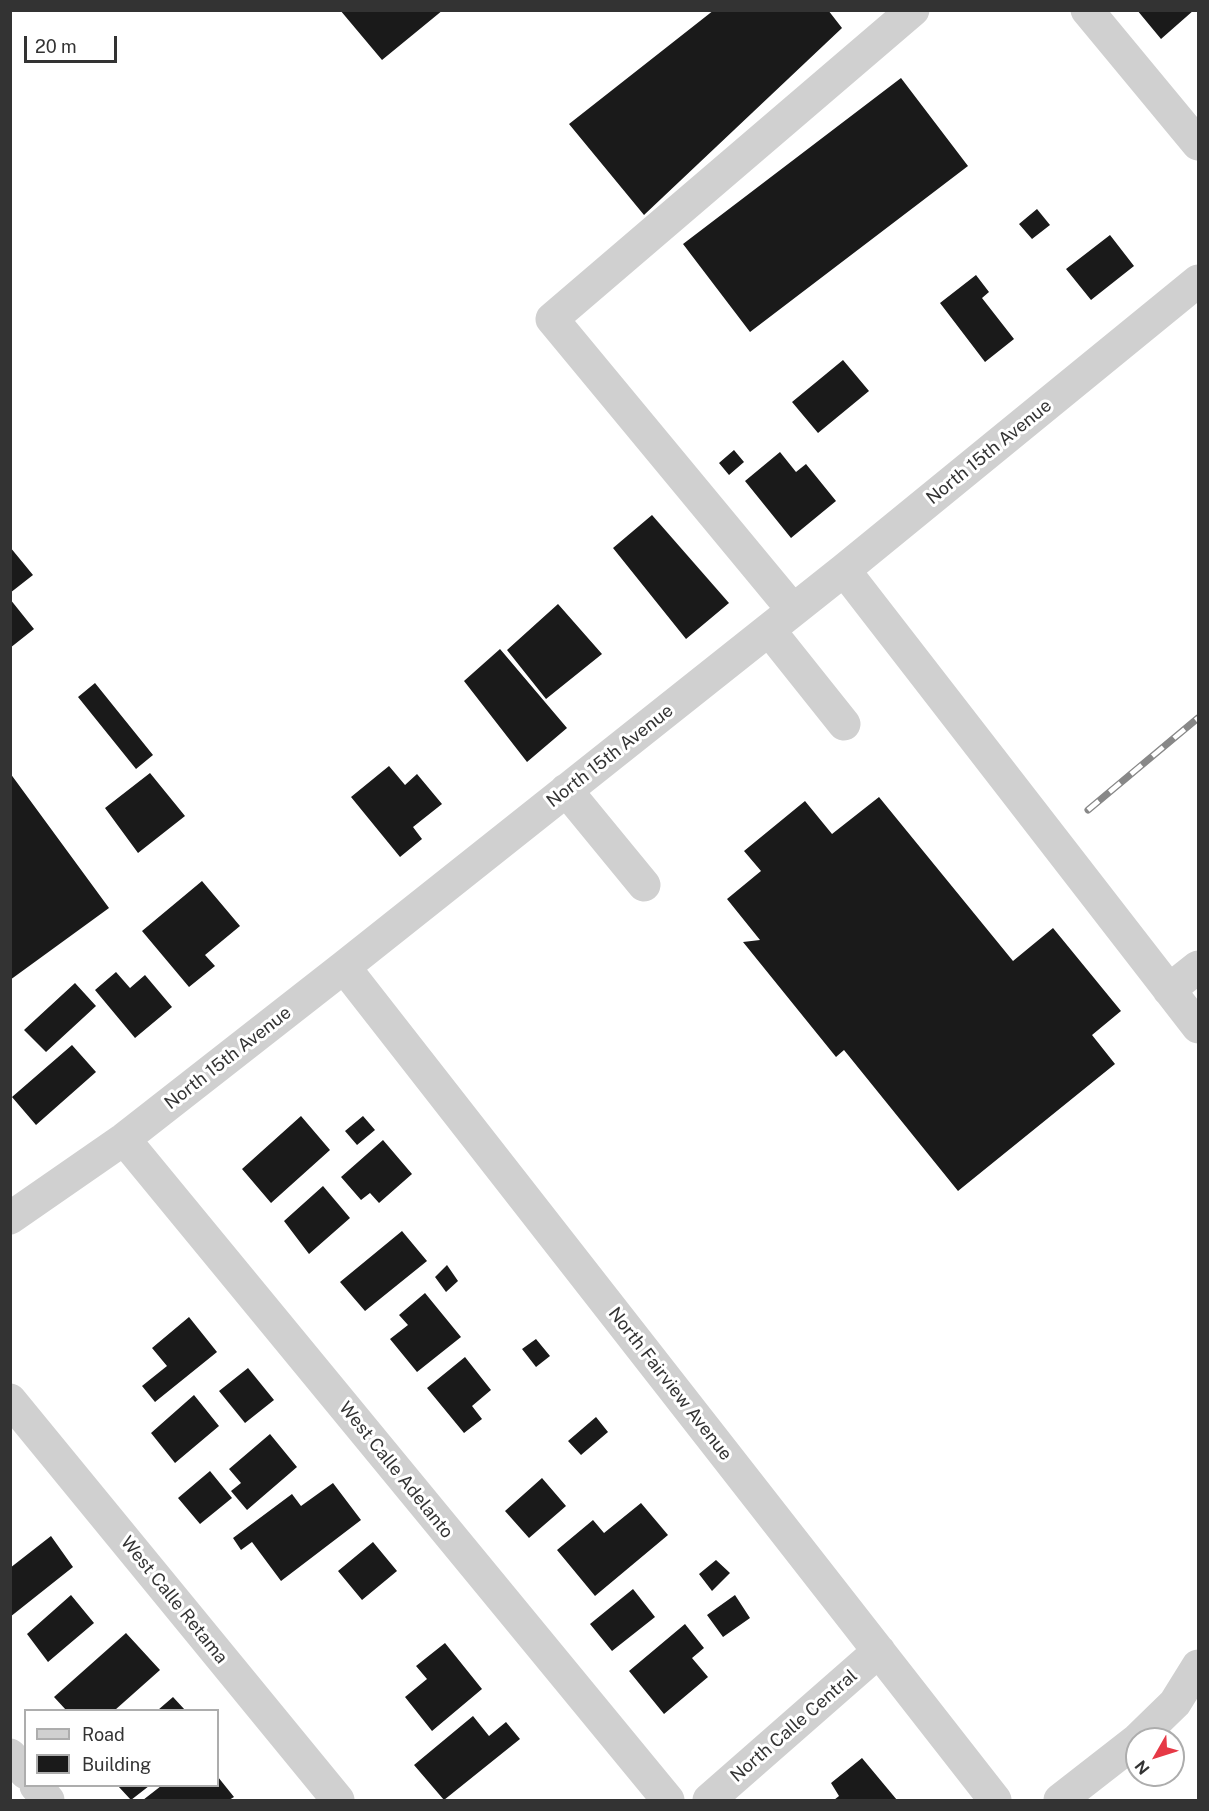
<!DOCTYPE html>
<html>
<head>
<meta charset="utf-8">
<style>
	body { margin:0 }
	#map { position:relative; width:1209px; height:1811px; overflow:hidden; background:#fff; font-family:"Public Sans",sans-serif }
	canvas { display:block }
	.frame { position:absolute; inset:0; border:12px solid #333; pointer-events:none }
	.legend { position:absolute; left:24px; top:1709px; width:195px; height:78px; box-sizing:border-box; background:#fff; border:2px solid #adadad; margin:0; padding:8px 10px; list-style:none; font-size:18px; color:#333 }
	.legend li { display:flex; align-items:center; gap:12px; height:30px }
	.legend b { width:30px; border:2px solid #adadad }
	.north { position:absolute; left:1125px; top:1727px; width:60px; height:60px; box-sizing:border-box; background:#fff; border:2px solid #adadad; border-radius:50%; rotate:231deg; font-size:16px; font-weight:700; line-height:24px; text-align:center; color:#333 }
	.north::after { content:''; display:block; margin:auto; width:21px; height:27px; background:#e63946; clip-path:polygon(50% 0,100% 100%,50% 72%,0 100%) }
	.scale { position:absolute; left:24px; top:36px; width:93px; height:27px; box-sizing:border-box; border:3px solid #333; border-top:0; padding-left:8px; font-size:18px; line-height:21px; white-space:nowrap; color:#333; -webkit-text-stroke:4px #fff; paint-order:stroke }
</style>
</head>
<body>
<div id="map">
<canvas width="1209" height="1811"></canvas>
<div class="frame"></div>
<ul class="legend">
<li><b style="height:8px;background:#d0d0d0"></b>Road</li>
<li><b style="height:16px;background:#1a1a1a"></b>Building</li>
</ul>
<div class="north">N</div>
<div class="scale">20 m</div>
</div>
<script>
const context = document.querySelector('canvas').getContext('2d');
context.lineJoin = 'round';
function paint(path, color) { context.fillStyle = color; context.fill(path, 'evenodd'); }
const poly = rows => new Path2D(rows.map(r => 'M' + r).join(''));
function trace(path, color, width, dash) { context.strokeStyle = color; context.lineWidth = width; context.lineCap = dash ? 'butt' : 'round'; context.setLineDash(dash || []); context.stroke(path); }
function drawText(font, color, halo, rows, align = 'center') {
  context.font = font + ' "Public Sans",sans-serif'; context.lineWidth = 6; context.setLineDash([]); context.textBaseline = 'middle'; context.strokeStyle = halo; context.fillStyle = color; for (const [text, x, y, turn = 0] of rows) {
    context.save(); context.translate(x, y); context.rotate((+turn || 0) * Math.PI / 180); context.textAlign = isNaN(turn) ? turn : align; if (halo) context.strokeText(text, 0, 0); context.fillText(text, 0, 0); context.restore();
  }
}
paint(poly([
	[340,10,443,10,382,60],
	[714,10,828,10,842,28,644,215,569,124],
	[1137,10,1194,10,1161,39],
	[901,78,968,166,750,332,683,244],
	[1037,209,1050,225,1032,239,1019,224],
	[1110,235,1134,266,1091,300,1066,269],
	[976,275,989,292,982,298,1014,339,985,362,940,303],
	[843,360,869,391,818,433,792,402],
	[734,450,744,462,729,475,719,463],
	[780,452,796,472,806,464,836,501,791,538,745,481],
	[652,515,729,603,686,639,613,548],
	[10,547,33,575,10,593],
	[10,599,34,629,10,648],
	[558,604,602,654,546,699,507,650],
	[500,649,567,728,527,762,464,681],
	[95,683,153,755,136,769,78,697],
	[389,766,405,785,417,774,442,804,413,827,422,839,400,857,351,797],
	[10,773,109,908,10,980],
	[150,773,185,816,138,853,105,808],
	[879,797,1013,961,1053,928,1121,1011,1092,1035,1115,1064,958,1191,844,1050,836,1057,743,942,760,940,727,899,761,871,744,851,805,801,832,834],
	[202,881,240,926,205,955,215,966,189,987,142,931],
	[116,972,130,988,145,975,172,1007,135,1038,95,990],
	[75,983,96,1006,46,1052,24,1030],
	[72,1045,96,1072,36,1125,12,1097],
	[301,1116,330,1150,271,1203,242,1169],
	[363,1116,375,1130,357,1145,345,1131],
	[383,1140,412,1174,379,1203,370,1193,361,1200,341,1177],
	[323,1186,350,1218,309,1254,284,1221],
	[402,1231,427,1261,365,1311,340,1282],
	[447,1265,458,1281,446,1292,435,1277],
	[425,1293,461,1337,417,1372,390,1339,408,1325,399,1315],
	[189,1317,217,1352,155,1402,142,1386,167,1366,152,1348],
	[536,1339,550,1356,536,1367,522,1349],
	[465,1357,491,1390,472,1406,482,1419,464,1433,427,1388],
	[248,1368,274,1400,245,1423,219,1391],
	[194,1395,219,1426,175,1463,151,1433],
	[596,1417,608,1432,581,1455,568,1441],
	[270,1434,297,1467,247,1510,231,1491,241,1483,229,1469],
	[210,1471,232,1498,200,1524,178,1498],
	[542,1478,566,1506,529,1538,505,1511],
	[333,1483,361,1520,281,1581,252,1542,241,1550,233,1538,292,1494,301,1506],
	[641,1503,668,1535,595,1596,557,1550,593,1520,604,1533],
	[51,1536,73,1567,10,1617,10,1568],
	[373,1542,397,1571,362,1600,338,1571],
	[716,1560,730,1573,712,1591,699,1574],
	[633,1589,655,1617,612,1651,590,1624],
	[71,1595,94,1623,48,1662,27,1634],
	[735,1595,750,1618,723,1637,707,1615],
	[685,1624,704,1648,692,1658,708,1677,664,1714,629,1671],
	[126,1633,160,1670,115,1710,66,1710,54,1697],
	[445,1643,482,1689,432,1731,405,1697,427,1679,416,1666],
	[173,1697,185,1710,158,1710],
	[473,1716,489,1736,506,1722,520,1739,444,1800,414,1765],
	[862,1758,897,1800,834,1800,839,1796,831,1783],
	[218,1777,234,1797,229,1800,143,1800,161,1786,218,1786],
	[118,1786,149,1786,131,1800]
]), '#1a1a1a');
trace(poly([
	[1087,10,1198,144],
	[844,570,1198,1027],
	[793,610,552,319,913,10],
	[769,630,844,724],
	[566,790,644,885],
	[344,967,995,1800],
	[1169,990,1198,967],
	[124,1139,668,1800],
	[10,1218,124,1139,344,967,844,570,1198,281],
	[10,1400,338,1800],
	[1138,1739,1175,1703,1198,1666],
	[10,1755,26,1773],
	[36,1786,48,1800],
	[709,1800,879,1651],
	[1060,1800,1137,1740]
]), '#d0d0d0', 33);
const rail = poly([
	[1088,810,1198,718]
]);
trace(rail, '#888', 7);
trace(rail, '#fff', 4.5, [14]);
drawText('18px', '#333', '#fff', [
	["North 15th Avenue",989,452,-39],
	["North 15th Avenue",610,756,-38],
	["North 15th Avenue",228,1058,-38],
	["North Fairview Avenue",670,1384,52],
	["West Calle Adelanto",396,1470,51],
	["West Calle Retama",174,1600,51],
	["North Calle Central",794,1726,-41]
]);
</script>
</body>
</html>
